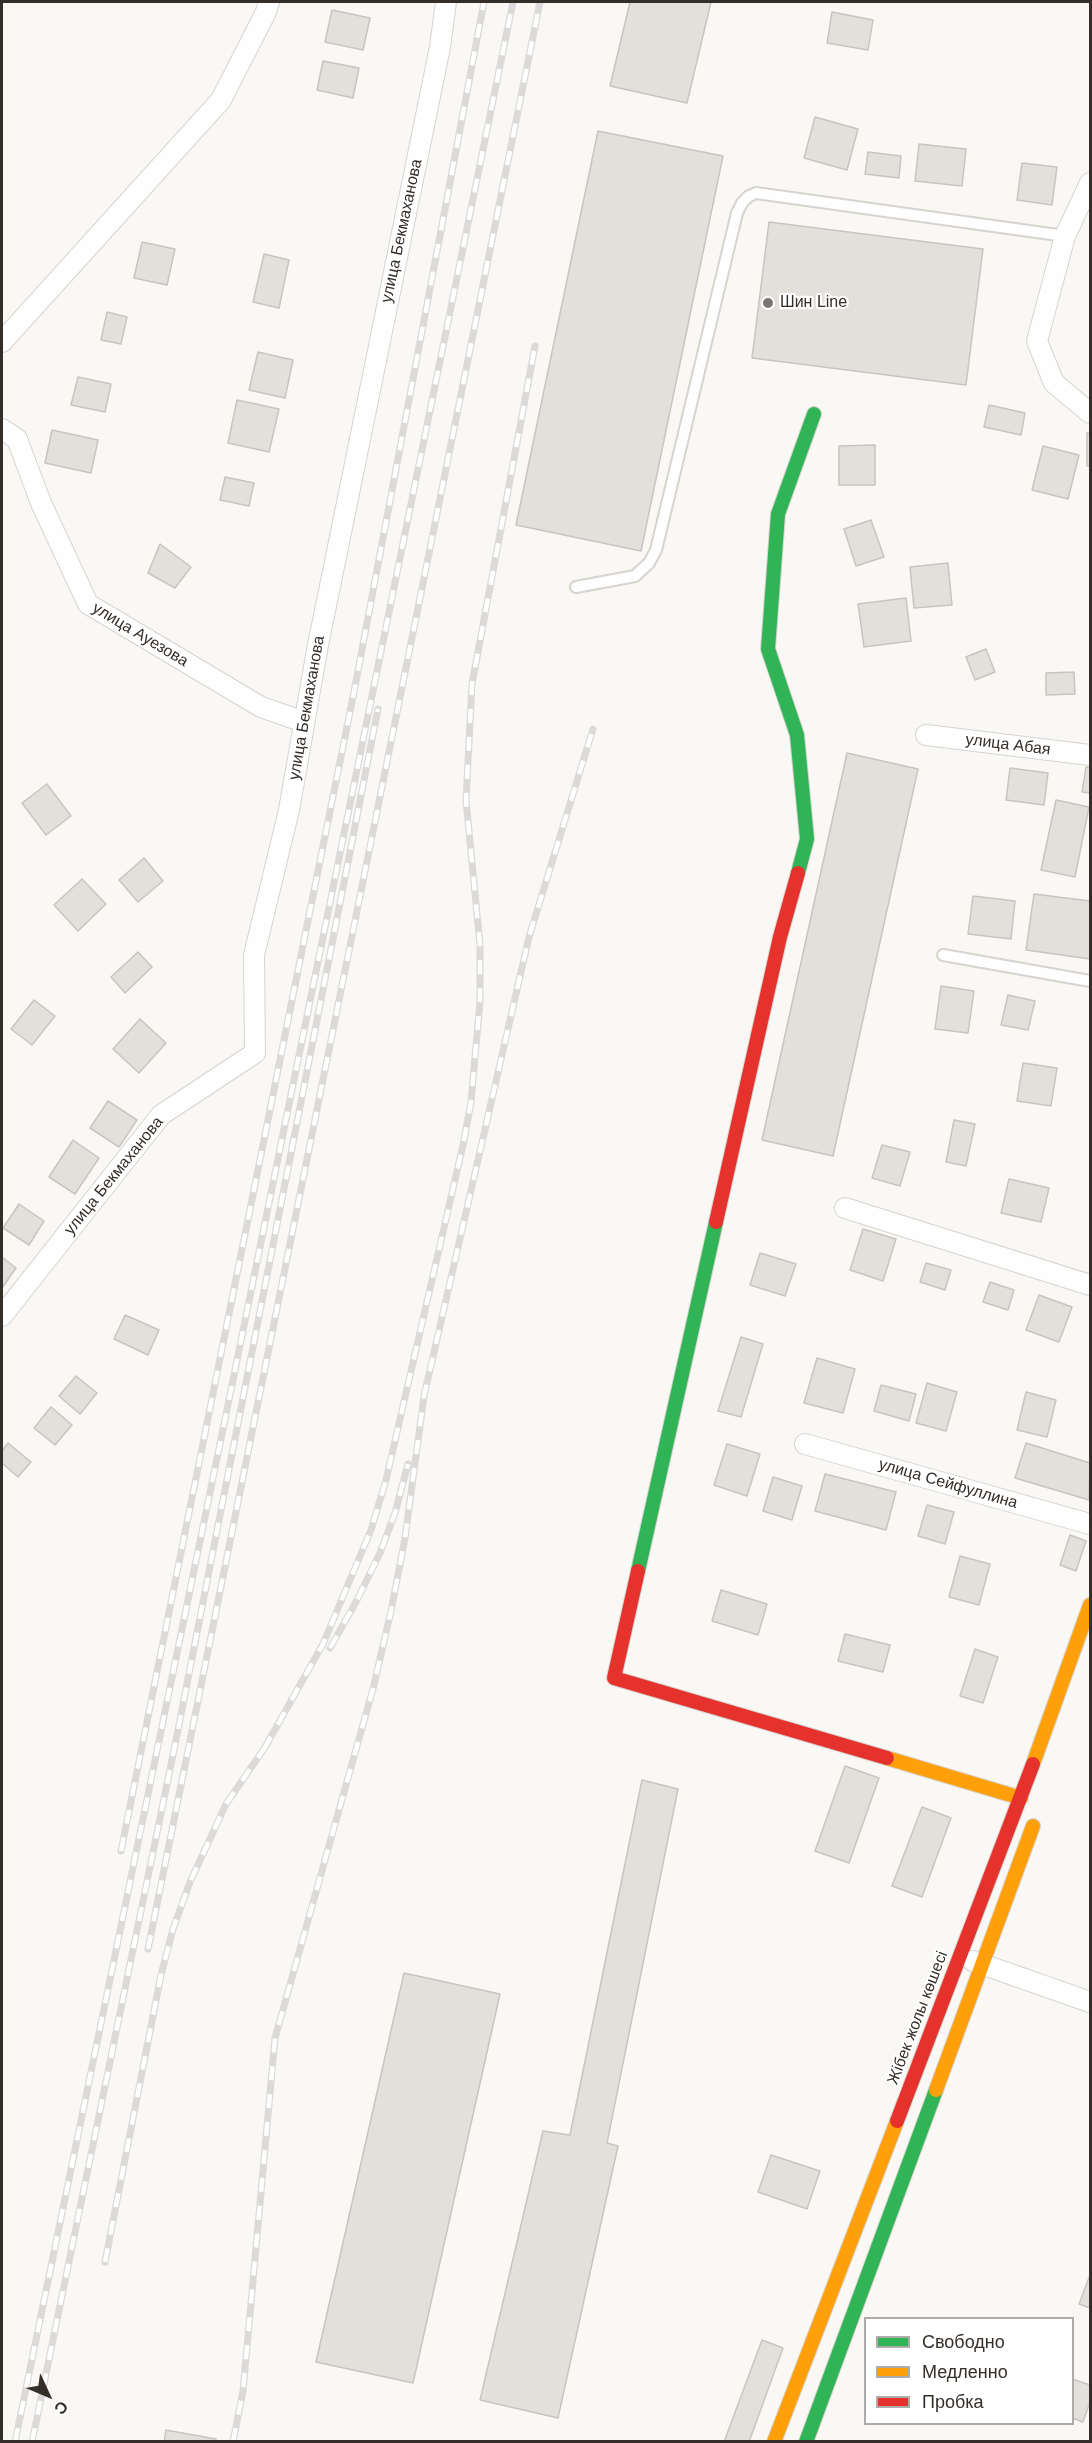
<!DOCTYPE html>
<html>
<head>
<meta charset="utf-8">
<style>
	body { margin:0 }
	#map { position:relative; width:1092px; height:2443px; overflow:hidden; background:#faf8f5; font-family:Arial,sans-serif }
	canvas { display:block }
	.frame { position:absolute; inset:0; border:3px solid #342e29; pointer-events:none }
	.legend { position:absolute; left:864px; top:2317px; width:210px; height:108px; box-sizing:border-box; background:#fff; border:2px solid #aeaba9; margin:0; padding:8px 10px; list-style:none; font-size:18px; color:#342e29 }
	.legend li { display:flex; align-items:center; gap:12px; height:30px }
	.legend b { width:30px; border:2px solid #aeaba9 }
	.north { position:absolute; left:18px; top:2365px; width:60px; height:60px; -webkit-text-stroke:4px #fff; paint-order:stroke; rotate:134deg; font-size:16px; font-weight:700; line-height:24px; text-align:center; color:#342e29 }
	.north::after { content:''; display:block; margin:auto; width:21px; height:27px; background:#342e29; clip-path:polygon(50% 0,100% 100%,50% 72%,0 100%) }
</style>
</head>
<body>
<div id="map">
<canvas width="1092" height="2443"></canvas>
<div class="frame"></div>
<ul class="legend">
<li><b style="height:8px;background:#30b455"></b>Свободно</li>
<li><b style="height:8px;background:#ff9f0a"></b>Медленно</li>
<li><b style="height:8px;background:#e5322d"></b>Пробка</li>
</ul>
<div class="north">С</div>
</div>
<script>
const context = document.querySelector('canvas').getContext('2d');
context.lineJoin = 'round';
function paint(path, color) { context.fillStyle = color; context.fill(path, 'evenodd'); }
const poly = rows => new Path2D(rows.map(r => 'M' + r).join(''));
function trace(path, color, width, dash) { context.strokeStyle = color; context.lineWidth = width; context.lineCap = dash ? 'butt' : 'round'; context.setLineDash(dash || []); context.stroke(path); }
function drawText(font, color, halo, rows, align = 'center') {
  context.font = font + ' Arial,sans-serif'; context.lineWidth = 4.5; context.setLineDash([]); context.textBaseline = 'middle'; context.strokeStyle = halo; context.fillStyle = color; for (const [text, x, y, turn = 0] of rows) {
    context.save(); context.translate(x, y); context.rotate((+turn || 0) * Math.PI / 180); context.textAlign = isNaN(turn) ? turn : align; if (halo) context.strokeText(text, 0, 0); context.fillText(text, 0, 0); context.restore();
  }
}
const building = poly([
	[630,2,711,2,687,103,610,86,630,2],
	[332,10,370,18,363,50,325,42,332,10],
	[832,12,873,20,868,50,827,43,832,12],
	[323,61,359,68,353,98,317,90,323,61],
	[815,117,858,129,847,170,804,158,815,117],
	[598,131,723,156,641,551,516,525,598,131],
	[919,144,966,149,962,186,915,181,919,144],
	[868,152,901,156,899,178,865,174,868,152],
	[1022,163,1057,167,1052,205,1017,200,1022,163],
	[769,222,983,249,966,385,752,358,769,222],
	[142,242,175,249,167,285,134,278,142,242],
	[264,254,289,260,279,308,253,302,264,254],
	[107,312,127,317,121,344,101,340,107,312],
	[258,352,293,360,285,398,249,390,258,352],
	[78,377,111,384,105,412,71,405,78,377],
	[237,400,279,409,269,452,228,443,237,400],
	[989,405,1025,413,1021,435,984,427,989,405],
	[52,430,98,440,91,473,45,463,52,430],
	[1087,433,1090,433,1090,466,1087,466,1087,433],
	[875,445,875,485,839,485,839,446,875,445],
	[1043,446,1079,455,1068,499,1032,490,1043,446],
	[225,477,254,483,249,506,220,500,225,477],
	[871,520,884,557,856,566,844,529,871,520],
	[160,544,191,567,175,588,148,573,160,544],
	[948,563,952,605,914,608,910,567,948,563],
	[906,598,911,641,864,647,858,604,906,598],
	[986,649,995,672,975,680,966,657,986,649],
	[1074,672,1075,694,1046,695,1046,673,1074,672],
	[847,753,918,769,833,1156,762,1140,847,753],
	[1086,767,1090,768,1090,793,1082,792,1086,767],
	[1010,768,1048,773,1044,805,1006,800,1010,768],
	[47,784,71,816,46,835,22,803,47,784],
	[1056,800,1089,807,1075,877,1041,870,1056,800],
	[144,858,163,881,138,902,119,880,144,858],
	[82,879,106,904,78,931,54,905,82,879],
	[1034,894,1090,901,1090,959,1026,950,1034,894],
	[973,896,1015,901,1011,939,968,934,973,896],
	[138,952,152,967,125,993,111,977,138,952],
	[941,986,974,991,968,1033,935,1029,941,986],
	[1008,995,1035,1001,1028,1030,1001,1025,1008,995],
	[34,1000,55,1016,32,1045,11,1029,34,1000],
	[140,1019,166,1043,139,1073,113,1049,140,1019],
	[1023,1063,1057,1068,1051,1106,1017,1101,1023,1063],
	[108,1101,137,1120,119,1147,90,1128,108,1101],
	[954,1120,975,1124,966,1166,946,1162,954,1120],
	[73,1140,99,1158,75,1194,49,1177,73,1140],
	[882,1145,910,1152,900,1186,872,1178,882,1145],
	[1009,1179,1049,1188,1041,1222,1001,1213,1009,1179],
	[19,1204,44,1221,29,1245,3,1228,19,1204],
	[863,1229,896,1239,883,1281,850,1270,863,1229],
	[760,1253,796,1264,785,1296,750,1285,760,1253],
	[2,1257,16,1268,2,1288,2,1257],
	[926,1263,951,1270,945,1290,920,1282,926,1263],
	[990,1282,1014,1290,1008,1310,983,1302,990,1282],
	[1039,1295,1072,1307,1059,1342,1026,1330,1039,1295],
	[125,1315,159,1330,148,1355,114,1339,125,1315],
	[741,1337,763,1344,741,1417,718,1411,741,1337],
	[817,1358,855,1369,843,1413,804,1403,817,1358],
	[76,1376,97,1393,80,1414,59,1396,76,1376],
	[927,1383,957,1392,946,1431,916,1423,927,1383],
	[881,1385,916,1394,909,1421,874,1411,881,1385],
	[1026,1392,1056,1400,1047,1437,1017,1430,1026,1392],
	[51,1407,72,1425,55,1445,34,1428,51,1407],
	[8,1443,31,1462,18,1477,2,1463,2,1451,8,1443],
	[1026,1443,1090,1463,1089,1500,1015,1478,1026,1443],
	[727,1444,760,1454,747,1496,714,1485,727,1444],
	[825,1474,896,1492,886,1530,815,1511,825,1474],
	[773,1477,802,1486,792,1520,763,1511,773,1477],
	[927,1505,954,1512,945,1544,918,1536,927,1505],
	[1070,1535,1086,1541,1076,1571,1060,1565,1070,1535],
	[960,1556,990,1564,979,1605,949,1597,960,1556],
	[721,1590,767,1604,758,1635,712,1621,721,1590],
	[845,1634,890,1645,883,1672,838,1661,845,1634],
	[975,1649,998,1657,983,1703,960,1696,975,1649],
	[845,1766,879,1778,849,1863,815,1851,845,1766],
	[642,1780,678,1789,607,2143,618,2146,558,2418,480,2400,543,2131,570,2135,642,1780],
	[922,1807,951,1818,922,1897,892,1886,922,1807],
	[404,1973,500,1994,413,2383,316,2362,404,1973],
	[771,2155,820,2171,807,2209,758,2192,771,2155],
	[1090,2275,1090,2308,1079,2304,1090,2275],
	[762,2340,783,2348,749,2442,724,2442,762,2340],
	[1072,2379,1090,2385,1090,2402,1083,2422,1072,2418,1072,2379],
	[166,2430,216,2439,216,2442,164,2442,166,2430]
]);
paint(building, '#e3e0dc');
trace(building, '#c8c4c0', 1.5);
const lane = poly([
	[576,587,635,576,649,563,656,550,737,213,742,203,749,196,756,193,1065,236],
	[943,955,1090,981]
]);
const street = poly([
	[1090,183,1065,236,1037,341,1054,383,1090,413],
	[2,342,221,100,266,12,269,2],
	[2,429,17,439,41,503,88,604,261,707,304,722],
	[926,735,1090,755],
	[845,1208,1090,1285],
	[2,1316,161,1115,255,1053,254,955,289,810,318,645,440,47,446,2],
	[805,1444,1090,1524],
	[973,1961,1090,2002]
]);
const fast = poly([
	[798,873,807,839,797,735,768,649,778,514,814,414],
	[638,1571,716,1222],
	[806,2442,936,2090]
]);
const slow = poly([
	[887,1758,1021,1798],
	[1033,1764,1090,1605],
	[936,2090,1033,1826],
	[774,2442,897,2121]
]);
const jam = poly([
	[716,1222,780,937,798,873],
	[638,1571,614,1678,887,1758],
	[897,2121,1033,1764]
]);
trace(lane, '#d7d4d0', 14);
trace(street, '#d7d4d0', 22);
trace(fast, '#d7d4d0', 16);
trace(slow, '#d7d4d0', 16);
trace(jam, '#d7d4d0', 16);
trace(lane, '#fefefe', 10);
trace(street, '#fefefe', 20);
trace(fast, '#30b455', 14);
trace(slow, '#ff9f0a', 14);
trace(jam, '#e5322d', 14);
const rail = poly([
	[330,1648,356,1602,380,1553,395,1513,408,1464],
	[264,1749,323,1644,371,1530,386,1480,463,1145,471,1102,480,1001,480,945,466,800,472,684,535,346],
	[121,1851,354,692,484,2],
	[148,1949,540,2],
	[105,2262,161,1975,173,1929,190,1882,226,1804,268,1743],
	[15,2442,221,1439,513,2],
	[32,2442,175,1745,378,709],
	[233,2442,243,2391,275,2038,373,1689,391,1611,405,1538,424,1396,529,937,593,729]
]);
trace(rail, '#dbdad9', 7);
trace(rail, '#fff', 4.5, [14]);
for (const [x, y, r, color] of [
	[768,303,6,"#797570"]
]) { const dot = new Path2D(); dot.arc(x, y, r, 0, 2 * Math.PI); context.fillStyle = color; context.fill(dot); trace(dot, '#fff', 2); }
drawText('16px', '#342e29', '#fff', [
	["улица Бекмаханова",402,231,-78],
	["улица Ауезова",140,635,31],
	["улица Бекмаханова",307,708,-80],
	["улица Абая",1008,745,7],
	["улица Бекмаханова",114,1176,-51],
	["улица Сейфуллина",948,1484,16],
	["Жібек жолы көшесі",918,2018,-69]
]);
drawText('16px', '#342e29', '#fff', [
	["Шин Line",780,303]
], 'left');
</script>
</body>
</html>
